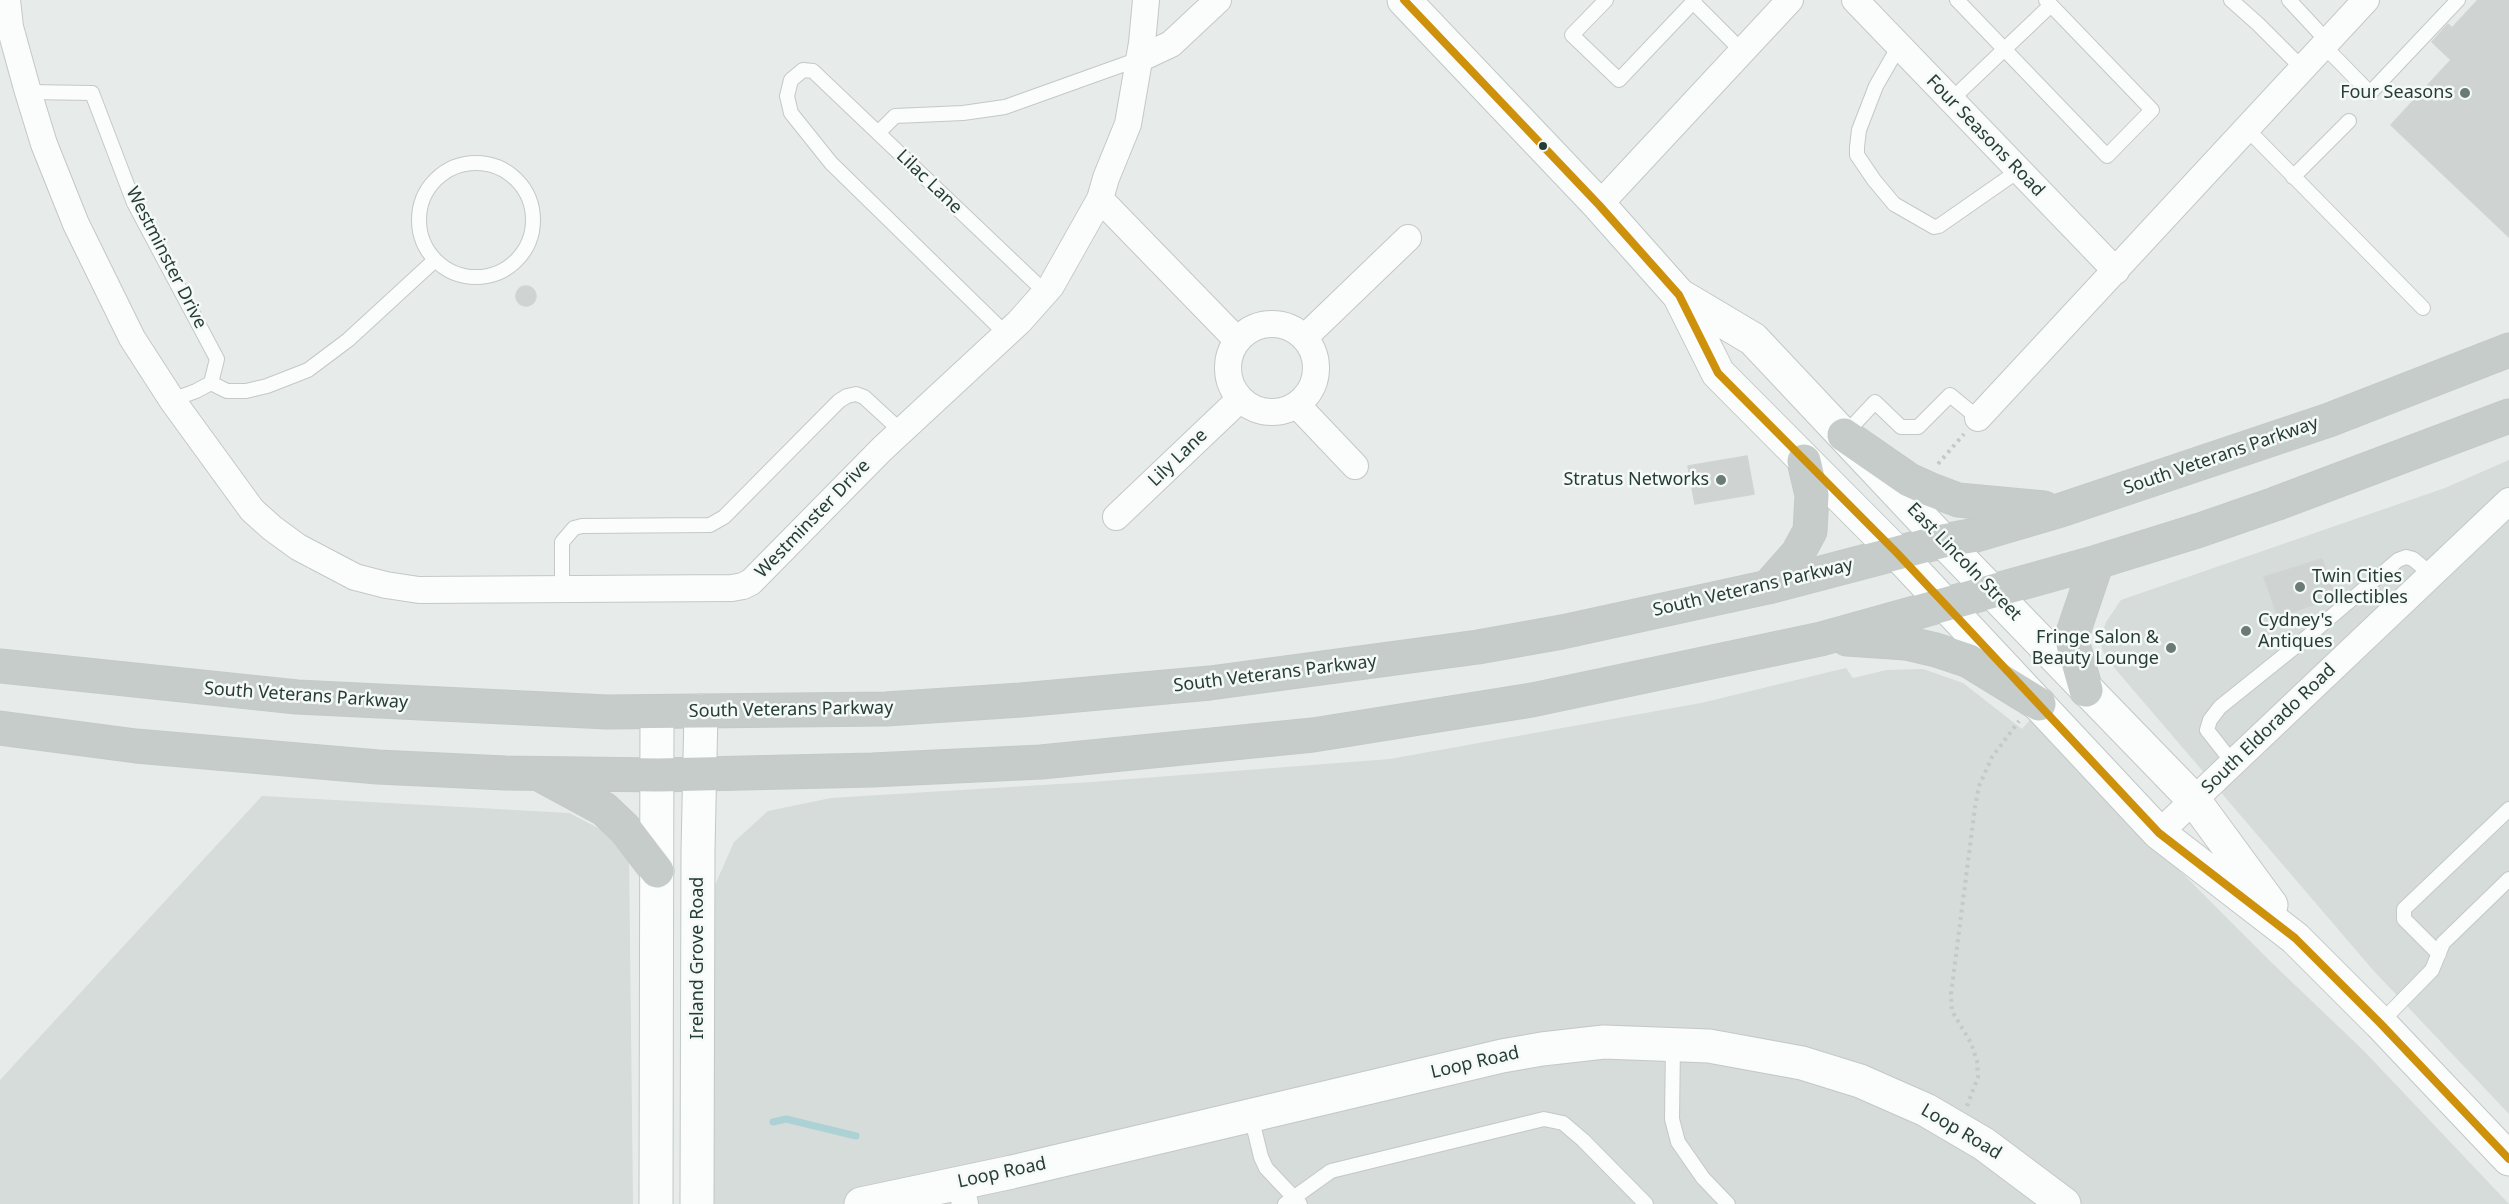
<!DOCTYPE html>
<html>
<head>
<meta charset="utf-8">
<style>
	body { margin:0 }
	canvas { display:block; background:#e7ebe9 }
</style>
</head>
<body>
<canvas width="2509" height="1204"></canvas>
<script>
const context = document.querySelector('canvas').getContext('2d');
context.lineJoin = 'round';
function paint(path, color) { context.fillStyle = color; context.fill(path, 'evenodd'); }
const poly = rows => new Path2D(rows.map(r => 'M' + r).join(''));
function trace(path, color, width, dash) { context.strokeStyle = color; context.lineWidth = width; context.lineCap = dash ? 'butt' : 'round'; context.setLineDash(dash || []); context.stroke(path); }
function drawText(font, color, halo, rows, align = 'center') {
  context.font = font + ' "Noto Sans",sans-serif'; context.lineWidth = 5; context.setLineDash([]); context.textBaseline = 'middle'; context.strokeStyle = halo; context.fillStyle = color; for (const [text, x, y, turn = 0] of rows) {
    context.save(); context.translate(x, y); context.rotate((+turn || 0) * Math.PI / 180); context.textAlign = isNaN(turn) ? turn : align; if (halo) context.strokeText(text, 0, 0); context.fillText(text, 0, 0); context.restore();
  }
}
paint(poly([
	[2509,460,2509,1114,2373,970,2105,657,2100,641,2106,622,2121,600,2445,488],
	[1846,668,1853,678,1887,670,1923,669,1963,683,2022,729,2030,720,2059,747,2149,840,2274,965,2363,1050,2509,1204,713,1204,715,885,734,842,768,811,831,798,1092,782,1390,759,1701,703],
	[262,796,569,813,600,829,629,856,633,1204,0,1204,0,1080]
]), '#d5dcd9');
trace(poly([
	[773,1122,786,1119,856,1136]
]), '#acd2d5', 7);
const building = poly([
	[2478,0,2509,0,2509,237,2391,125,2451,60,2432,42,2448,24,2452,28,2478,0],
	'516 296a10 10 0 1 1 20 0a10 10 0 1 1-20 0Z',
	[1747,456,1754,494,1695,504,1688,466,1747,456],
	[2322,559,2335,597,2278,617,2264,577,2322,559]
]);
paint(building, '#cfd4d2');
trace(building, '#d0d4d2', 1.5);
const service = poly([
	[1606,0,1572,35,1619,80,1695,0],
	[1957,0,2107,156,2152,110,2046,0],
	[2231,0,2258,24,2303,69],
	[2289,0,2328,42],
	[1693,2,1742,51],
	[1899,46,1876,86,1859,130,1857,147,1857,155,1874,180,1894,204,1934,227,1939,226,2018,171],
	[2324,46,2370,93,2458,0],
	[28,92,92,93,134,203,217,359,211,383,196,391,172,400],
	[1951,100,2051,5],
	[2247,129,2423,308],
	[878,133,895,116,963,113,1005,107,1139,59],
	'419 220a57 57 0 1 1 114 0a57 57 0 1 1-114 0Z',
	[2293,177,2349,121],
	[1006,334,831,163,791,113,787,96,791,80,803,70,813,71,1045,292],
	[211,383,227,391,246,391,267,386,308,370,348,340,435,260],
	[1844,435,1875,402,1901,427,1918,427,1950,395,1978,418],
	[562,589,562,542,574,528,582,526,710,525,724,517,839,401,847,396,856,394,864,397,901,431],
	[2233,763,2207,730,2210,720,2220,707,2306,638,2398,560,2406,557,2413,559,2431,574],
	[2439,954,2404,919,2404,909,2509,809],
	[2380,1023,2432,970,2443,943,2509,879],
	[1673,1045,1672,1119,1678,1142,1703,1178,1728,1204],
	[1251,1116,1261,1157,1266,1168,1300,1204],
	[1285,1204,1331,1171,1544,1119,1563,1123,1583,1140,1646,1204]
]);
const minor = poly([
	[7,0,10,27,28,92,44,144,76,224,132,338,172,400,252,510,272,528,298,547,355,577,386,585,419,590,732,588,743,586,751,582,882,449,1019,322,1051,286,1100,199,1106,178,1128,124,1142,43,1146,0],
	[1855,0,2116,271],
	[1139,59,1171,44,1218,0],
	[1100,199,1237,340],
	[1599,205,1790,0],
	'1228 368a44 44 0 1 1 88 0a44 44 0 1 1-88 0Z',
	[1304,338,1408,238],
	[1297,405,1355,466],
	[1978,418,2366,0],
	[1116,517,1240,399],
	[2159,833,2509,501],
	[960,1182,965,1204]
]);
const tertiary = poly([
	[861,1204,1012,1172,1502,1056,1542,1049,1604,1042,1709,1046,1802,1063,1860,1081,1926,1110,1984,1144,2064,1204]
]);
const secondary = poly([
	[1404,0,1599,205,1679,295,1718,373,1897,553,2159,833,2295,938,2380,1023,2509,1159],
	[1679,295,1753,339,1943,541,2194,800,2271,905],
	[656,1204,657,713],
	[697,1204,698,851,701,711]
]);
const trunk = poly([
	[1844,435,1909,480,1929,489,1958,500,2044,508],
	[1768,587,1798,553,1810,531,1812,495,1804,461],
	[1847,639,1906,643,1936,650,1969,661,2039,704],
	[0,666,297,697,607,712,886,709,1021,700,1210,683,1478,647,1562,632,1768,587,1943,541,1976,535,2061,510,2329,420,2509,350],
	[2086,690,2073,644,2073,633,2097,562],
	[0,728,136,746,378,767,505,773,659,775,872,770,1041,762,1313,735,1532,700,1821,639,2097,562,2200,530,2275,504,2509,416],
	[541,775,604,809,625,829,657,871]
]);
trace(service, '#c4c8c6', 16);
trace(minor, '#c4c8c6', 28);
trace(tertiary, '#c4c8c6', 35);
trace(secondary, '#c2c8c6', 35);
trace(trunk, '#c3cac7', 35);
trace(poly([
	[1938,464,1964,434],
	[1967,1106,1978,1077,1977,1061,1971,1043,1952,1011,1951,994,1975,807,1979,786,1992,757,2019,721]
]), '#c3cac7', 4, [3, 4.5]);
trace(service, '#fbfcfc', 14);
trace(minor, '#fbfcfc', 26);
trace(tertiary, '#fbfcfc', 33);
trace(secondary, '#fbfcfc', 33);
trace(trunk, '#c6ccca', 33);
trace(poly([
	[1404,0,1599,205,1679,295,1718,373,1897,553,2159,833,2295,938,2380,1023,2509,1159]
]), '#cd910b', 8);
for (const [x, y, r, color] of [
	[2465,93,6,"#6a7a74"],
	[1543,146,5,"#263d35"],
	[1721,480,6,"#6a7a74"],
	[2300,587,6,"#6a7a74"],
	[2246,631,6,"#6a7a74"],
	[2171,648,6,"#6a7a74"]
]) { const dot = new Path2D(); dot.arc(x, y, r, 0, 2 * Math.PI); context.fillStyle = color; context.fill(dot); trace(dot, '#f5f9f7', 2); }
drawText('18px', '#263d35', '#f5f9f7', [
	["Four Seasons",2453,93],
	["Stratus Networks",1709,480],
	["Twin Cities",2312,577,"left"],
	["Collectibles",2312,598,"left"],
	["Cydney's",2258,621,"left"],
	["Antiques",2258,642,"left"],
	["Fringe Salon &",2159,638],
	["Beauty Lounge",2159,659]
], 'right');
drawText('18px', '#263d35', '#f5f9f7', [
	["Four Seasons Road",1985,136,46],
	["Lilac Lane",929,182,44],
	["Westminster Drive",166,258,63],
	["South Veterans Parkway",2221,456,-19],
	["Lily Lane",1178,458,-44],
	["Westminster Drive",813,519,-46],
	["East Lincoln Street",1964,562,46],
	["South Veterans Parkway",1753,588,-13],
	["South Veterans Parkway",1275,674,-7],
	["South Veterans Parkway",306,696,4],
	["South Veterans Parkway",791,710,-1],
	["South Eldorado Road",2269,729,-44],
	["Ireland Grove Road",698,958,-90],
	["Loop Road",1475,1063,-13],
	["Loop Road",1961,1132,31],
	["Loop Road",1002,1173,-12]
]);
</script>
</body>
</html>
